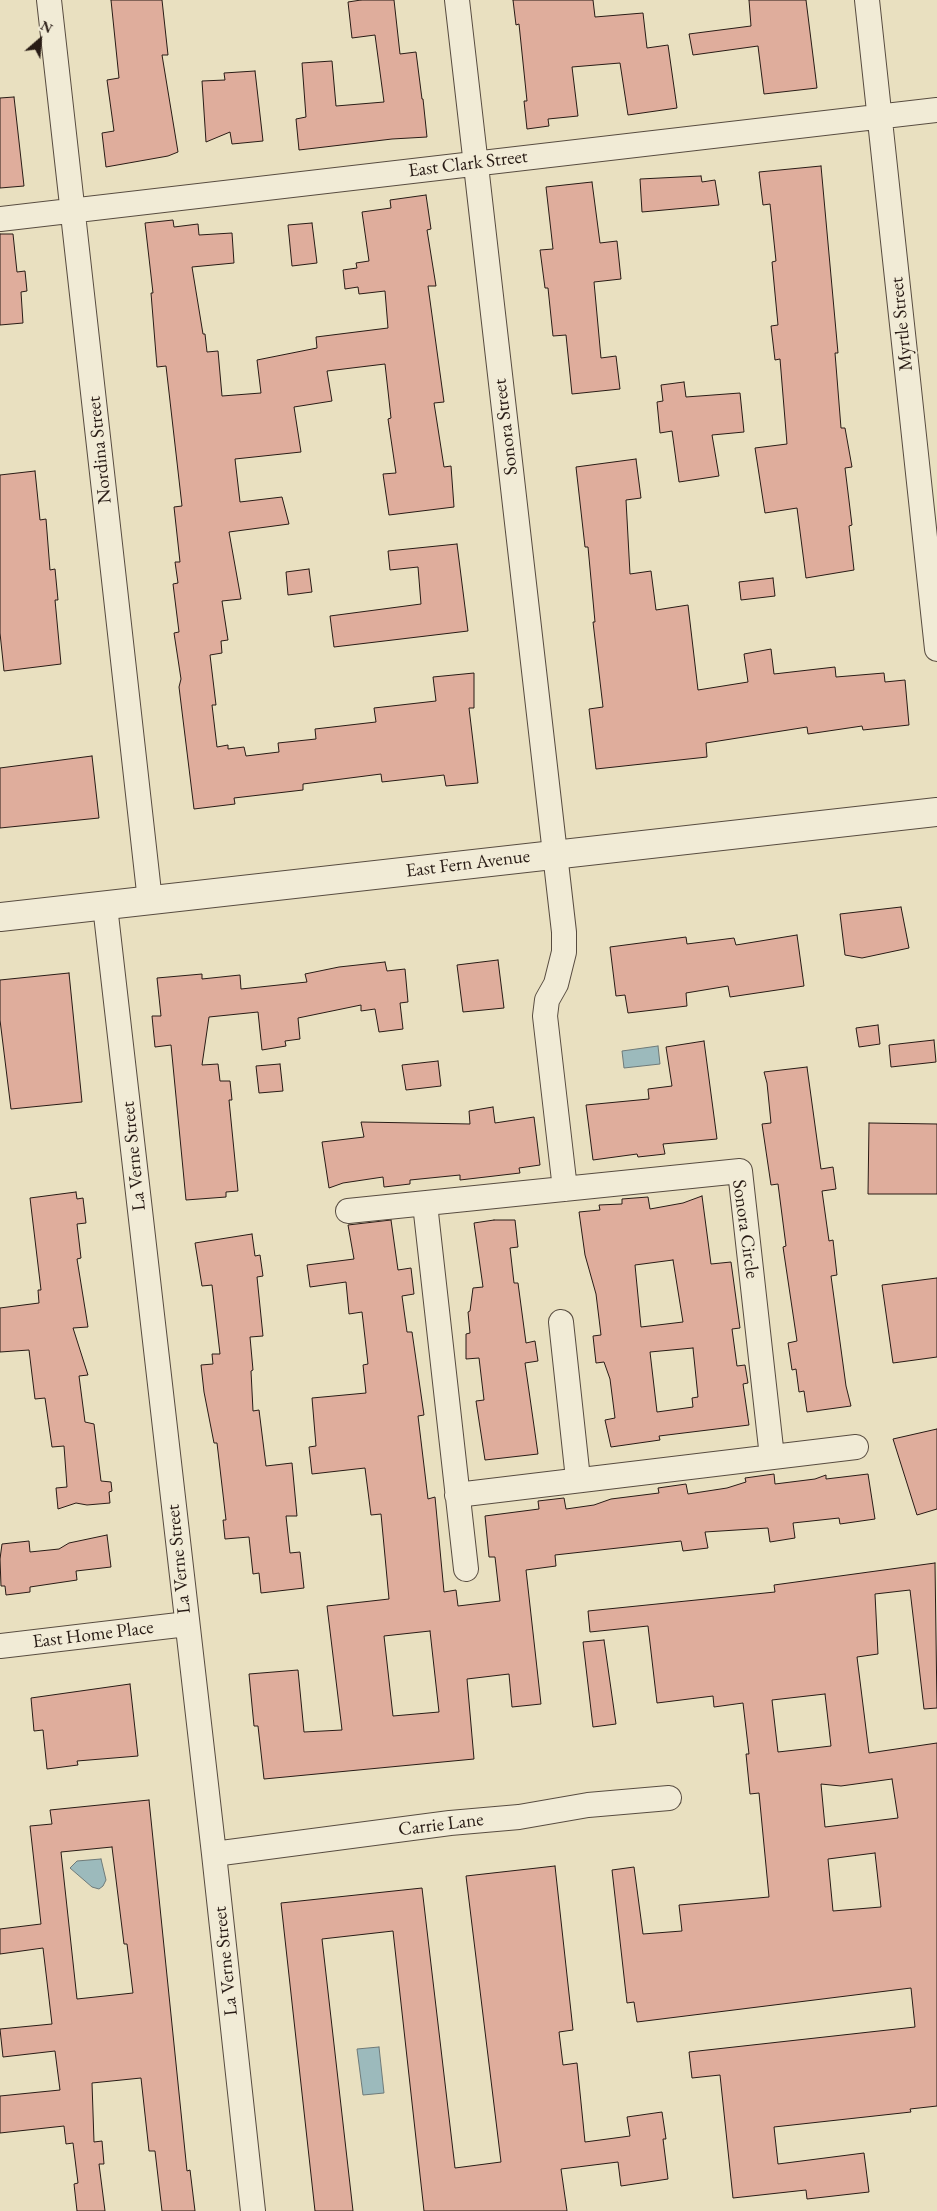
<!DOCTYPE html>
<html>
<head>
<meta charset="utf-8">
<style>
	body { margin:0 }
	#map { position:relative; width:937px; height:2211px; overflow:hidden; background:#e9e0c0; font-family:"EB Garamond",serif }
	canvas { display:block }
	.north { position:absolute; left:15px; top:15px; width:50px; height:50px; -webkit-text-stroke:4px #f1ebd6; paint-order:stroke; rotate:27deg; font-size:14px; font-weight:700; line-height:20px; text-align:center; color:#281b15 }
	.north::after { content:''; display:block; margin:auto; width:18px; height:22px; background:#281b15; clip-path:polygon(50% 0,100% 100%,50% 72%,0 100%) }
</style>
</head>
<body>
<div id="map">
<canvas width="937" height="2211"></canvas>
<div class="north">N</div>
</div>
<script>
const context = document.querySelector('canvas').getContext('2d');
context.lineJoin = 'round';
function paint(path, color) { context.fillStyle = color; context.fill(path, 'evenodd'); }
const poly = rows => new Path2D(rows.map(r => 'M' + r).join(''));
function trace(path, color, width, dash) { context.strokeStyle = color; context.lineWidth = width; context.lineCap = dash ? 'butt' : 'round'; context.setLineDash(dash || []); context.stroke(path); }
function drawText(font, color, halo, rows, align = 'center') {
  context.font = font + ' "EB Garamond",serif'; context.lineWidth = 4; context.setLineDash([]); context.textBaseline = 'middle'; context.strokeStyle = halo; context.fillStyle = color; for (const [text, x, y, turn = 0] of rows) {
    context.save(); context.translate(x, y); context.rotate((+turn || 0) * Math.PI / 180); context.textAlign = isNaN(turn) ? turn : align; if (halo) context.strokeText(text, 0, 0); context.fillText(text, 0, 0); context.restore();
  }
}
const water = poly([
	[658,1046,660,1064,624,1068,622,1051,658,1046],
	[101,1859,106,1880,103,1886,99,1889,92,1887,70,1868,77,1861,101,1859],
	[379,2047,384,2093,363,2095,357,2049,379,2047]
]);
paint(water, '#9cbabc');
trace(water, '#6e7a79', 1);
const building = poly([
	[111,0,162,0,168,55,162,55,178,152,168,156,106,167,102,133,114,131,107,80,119,78,111,0],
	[361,0,394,0,400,54,416,52,422,99,423,99,427,137,392,139,299,150,296,119,306,117,302,63,332,61,336,106,384,102,375,35,352,38,348,2,361,0],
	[513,0,593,0,595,17,643,13,647,48,668,45,677,108,628,115,620,63,572,67,578,116,548,119,549,126,527,129,524,101,527,101,519,24,516,25,513,0],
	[749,0,806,0,817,88,764,94,758,46,693,55,689,34,751,26,749,0],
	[255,71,263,141,232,144,230,132,206,142,202,81,225,80,224,73,255,71],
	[14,97,24,186,0,188,0,98,14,97],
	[821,166,838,353,835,353,841,428,845,428,852,467,845,468,852,525,849,526,854,570,806,578,797,508,765,513,755,448,787,444,780,359,775,360,771,326,778,325,772,262,776,261,770,204,763,205,759,172,821,166],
	[701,176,702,182,715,180,719,205,642,212,640,179,701,176],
	[592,182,600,243,617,241,621,279,594,282,601,358,616,356,620,389,572,394,566,335,553,336,548,288,545,288,540,250,553,249,546,187,592,182],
	[426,195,431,229,427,230,436,286,428,286,444,402,434,403,444,467,451,466,454,507,389,515,383,474,396,473,388,419,391,418,385,364,327,371,332,401,294,407,301,452,235,459,240,502,282,497,289,524,229,532,241,599,222,601,228,640,221,641,222,653,210,655,216,705,212,705,217,747,228,745,228,749,244,747,246,756,279,752,278,743,316,739,315,729,376,722,374,708,436,701,433,677,474,673,474,708,469,708,478,783,446,786,444,775,382,782,381,774,303,784,303,790,234,798,235,804,194,809,179,687,181,679,174,633,179,632,173,584,178,583,175,562,180,562,174,507,182,506,166,366,157,367,151,293,153,293,145,223,173,220,174,227,198,224,199,235,232,233,234,263,192,267,203,334,205,334,207,352,218,351,222,396,261,393,257,360,317,348,316,337,388,328,385,291,359,294,358,287,345,289,343,270,357,268,356,263,369,261,362,212,391,208,390,200,426,195],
	[312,223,317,263,292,266,288,225,312,223],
	[0,234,13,234,17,272,25,271,27,291,21,292,23,323,0,325,0,234],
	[684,382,686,397,740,393,744,432,712,435,719,476,679,482,672,431,660,433,657,402,663,401,661,385,684,382],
	[636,459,641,498,626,500,630,574,651,571,656,610,688,605,698,690,748,682,744,654,771,649,774,674,835,667,836,677,884,673,885,682,905,680,909,725,863,730,862,726,808,734,807,727,706,743,707,757,596,769,589,709,603,707,593,622,595,622,588,547,585,547,576,467,636,459],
	[35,471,40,520,46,519,50,570,55,569,58,600,55,600,61,664,4,671,0,633,0,475,35,471],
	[457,544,468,631,334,647,330,616,421,604,418,567,390,570,388,551,457,544],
	[309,569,312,592,288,595,286,572,309,569],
	[773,578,775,596,741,600,739,582,773,578],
	[92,756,99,818,0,828,0,768,92,756],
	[901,907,909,948,862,958,845,955,840,914,901,907],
	[797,935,804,986,730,997,728,986,686,993,687,1006,628,1013,625,995,616,996,610,947,686,937,687,944,734,938,736,945,797,935],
	[498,960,504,1008,463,1012,457,965,498,960],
	[385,962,387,971,405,969,408,1002,400,1003,403,1029,379,1032,375,1009,361,1011,361,1005,298,1018,300,1039,285,1041,286,1046,262,1050,258,1012,209,1017,202,1065,218,1064,220,1081,230,1081,232,1100,229,1100,238,1191,226,1192,226,1197,186,1200,171,1045,155,1047,152,1016,161,1016,157,978,202,974,202,979,240,975,241,989,307,982,305,974,339,967,385,962],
	[69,973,82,1102,11,1109,0,1020,0,980,69,973],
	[878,1025,880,1044,859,1047,856,1028,878,1025],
	[934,1040,936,1062,891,1067,889,1045,934,1040],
	[704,1041,717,1139,663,1144,665,1154,638,1157,637,1154,593,1160,586,1105,649,1099,648,1089,672,1086,666,1047,704,1041],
	[438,1061,441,1086,406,1090,402,1065,438,1061],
	[280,1064,283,1091,259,1093,256,1066,280,1064],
	[807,1067,821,1169,833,1167,836,1189,822,1191,829,1241,833,1240,837,1275,831,1276,846,1386,851,1406,807,1412,804,1391,799,1392,796,1369,792,1370,788,1343,797,1341,783,1247,786,1246,778,1184,771,1185,762,1124,771,1123,767,1083,764,1072,807,1067],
	[493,1107,495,1123,534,1117,540,1165,519,1168,520,1173,460,1180,460,1175,410,1180,410,1184,384,1187,383,1177,343,1183,329,1188,322,1142,364,1137,361,1122,470,1124,469,1111,493,1107],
	[869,1123,937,1124,937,1194,868,1194,869,1123],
	[76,1192,77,1199,83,1198,86,1223,77,1224,81,1258,77,1259,88,1327,73,1328,88,1375,79,1376,85,1422,94,1424,101,1481,111,1482,112,1491,109,1492,110,1503,87,1505,76,1503,58,1509,56,1488,67,1487,64,1446,52,1447,45,1398,35,1399,29,1350,0,1352,0,1308,39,1303,38,1290,41,1290,30,1198,76,1192],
	[702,1196,711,1264,731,1262,740,1328,732,1329,737,1366,745,1365,748,1383,743,1384,749,1425,659,1436,660,1440,611,1447,605,1420,615,1418,610,1379,604,1362,596,1363,593,1336,601,1335,596,1294,585,1255,579,1212,600,1210,599,1205,622,1204,622,1199,648,1197,650,1209,683,1203,702,1196],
	[673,1260,683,1322,641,1327,635,1265,673,1260],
	[693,1348,698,1397,692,1398,693,1407,657,1412,650,1352,693,1348],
	[391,1220,398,1270,411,1268,414,1294,402,1296,407,1332,412,1332,424,1415,418,1416,428,1499,435,1497,444,1592,456,1590,458,1606,500,1601,495,1557,489,1557,485,1516,539,1509,538,1501,564,1498,566,1509,594,1505,611,1499,659,1493,658,1488,686,1484,688,1494,727,1488,746,1482,745,1478,774,1474,775,1484,815,1479,826,1475,826,1479,868,1474,875,1519,840,1524,839,1518,793,1523,795,1538,770,1542,768,1528,705,1532,708,1548,683,1551,681,1541,555,1555,556,1566,526,1570,541,1704,512,1707,509,1674,467,1679,474,1759,264,1779,258,1726,254,1726,249,1674,298,1670,304,1732,342,1730,327,1606,389,1599,381,1514,371,1515,365,1468,312,1474,309,1447,316,1446,312,1398,366,1393,363,1365,368,1364,362,1312,349,1314,346,1282,310,1287,307,1265,354,1259,348,1225,391,1220],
	[430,1631,439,1712,393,1716,384,1636,430,1631],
	[494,1220,515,1220,518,1247,510,1248,514,1283,518,1283,526,1343,535,1341,538,1361,525,1363,538,1454,485,1460,476,1401,484,1400,479,1358,466,1359,466,1334,470,1333,468,1312,470,1311,473,1288,483,1287,474,1223,494,1220],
	[252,1234,255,1256,260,1255,263,1276,257,1277,263,1336,250,1337,253,1370,251,1371,253,1411,259,1410,266,1466,292,1463,297,1516,286,1516,290,1553,300,1552,304,1588,261,1593,259,1573,253,1574,249,1537,225,1539,223,1520,226,1520,217,1443,214,1443,204,1392,201,1365,213,1364,212,1354,220,1354,212,1285,202,1286,195,1243,252,1234],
	[937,1278,937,1357,893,1363,882,1285,937,1278],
	[937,1429,937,1509,917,1515,893,1439,937,1429],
	[107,1535,111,1567,76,1571,77,1580,30,1587,30,1592,6,1595,5,1586,1,1586,0,1559,2,1544,29,1541,30,1552,59,1549,69,1543,107,1535],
	[935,1563,937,1708,924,1709,910,1590,875,1594,878,1654,857,1657,869,1753,937,1743,937,2106,910,2109,911,2112,774,2127,778,2164,864,2153,869,2192,807,2199,806,2190,733,2198,720,2075,692,2078,689,2052,915,2027,911,1988,637,2022,634,2002,627,2003,612,1870,634,1867,643,1934,682,1931,679,1905,769,1897,759,1793,750,1794,746,1754,749,1754,743,1703,714,1707,713,1696,657,1703,648,1626,590,1632,588,1611,775,1592,774,1585,935,1563],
	[825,1694,831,1746,778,1752,772,1700,825,1694],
	[892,1779,898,1818,825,1827,821,1784,841,1786,892,1779],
	[875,1853,881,1907,833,1911,828,1859,875,1853],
	[604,1640,616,1724,593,1727,583,1642,604,1640],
	[130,1684,138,1756,77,1761,78,1765,47,1769,43,1730,34,1731,31,1698,130,1684],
	[149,1800,187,2171,190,2170,195,2211,162,2211,155,2151,149,2151,141,2078,92,2083,94,2142,102,2141,104,2164,99,2164,105,2211,77,2211,74,2184,78,2183,73,2143,66,2144,64,2126,0,2133,0,2096,60,2090,55,2051,3,2057,0,2029,52,2024,43,1948,0,1954,0,1929,41,1924,30,1826,52,1824,50,1810,149,1800],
	[112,1847,124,1944,127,1944,133,1993,77,1999,61,1852,112,1847],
	[555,1866,573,2030,559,2032,563,2065,577,2063,585,2142,630,2136,627,2117,662,2112,666,2139,663,2139,668,2179,621,2186,618,2162,561,2169,567,2211,424,2211,393,1931,322,1939,353,2211,315,2211,281,1903,422,1888,455,2168,501,2162,466,1876,555,1866]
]);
paint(building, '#dfad9c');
trace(building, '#281b15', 1);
const minor = poly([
	[49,0,150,901],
	[457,0,564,932,564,952,556,984,547,1000,545,1016,565,1189],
	[867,0,937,649],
	[0,219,937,110],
	[105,906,214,1854,253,2211],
	[425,1204,466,1569],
	[348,1211,740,1171,772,1457],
	[561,1322,578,1479],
	[457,1495,856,1447],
	[0,1646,187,1624],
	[214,1854,450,1823,519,1817,588,1805,669,1798]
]);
const tertiary = poly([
	[0,917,937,812]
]);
trace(minor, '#584c40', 26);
trace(tertiary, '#584c40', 30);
trace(minor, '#f1ebd6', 24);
trace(tertiary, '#f1ebd6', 28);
drawText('19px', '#281b15', '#f1ebd6', [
	["East Clark Street",468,164,-7],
	["Myrtle Street",902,324,-96],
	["Sonora Street",506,427,-97],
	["Nordina Street",100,450,-96],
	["East Fern Avenue",468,864,-7],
	["La Verne Street",134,1156,-96],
	["Sonora Circle",745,1229,82],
	["La Verne Street",179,1559,-96],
	["East Home Place",93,1635,-7],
	["Carrie Lane",441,1825,-7],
	["La Verne Street",226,1961,-96]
]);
</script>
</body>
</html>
